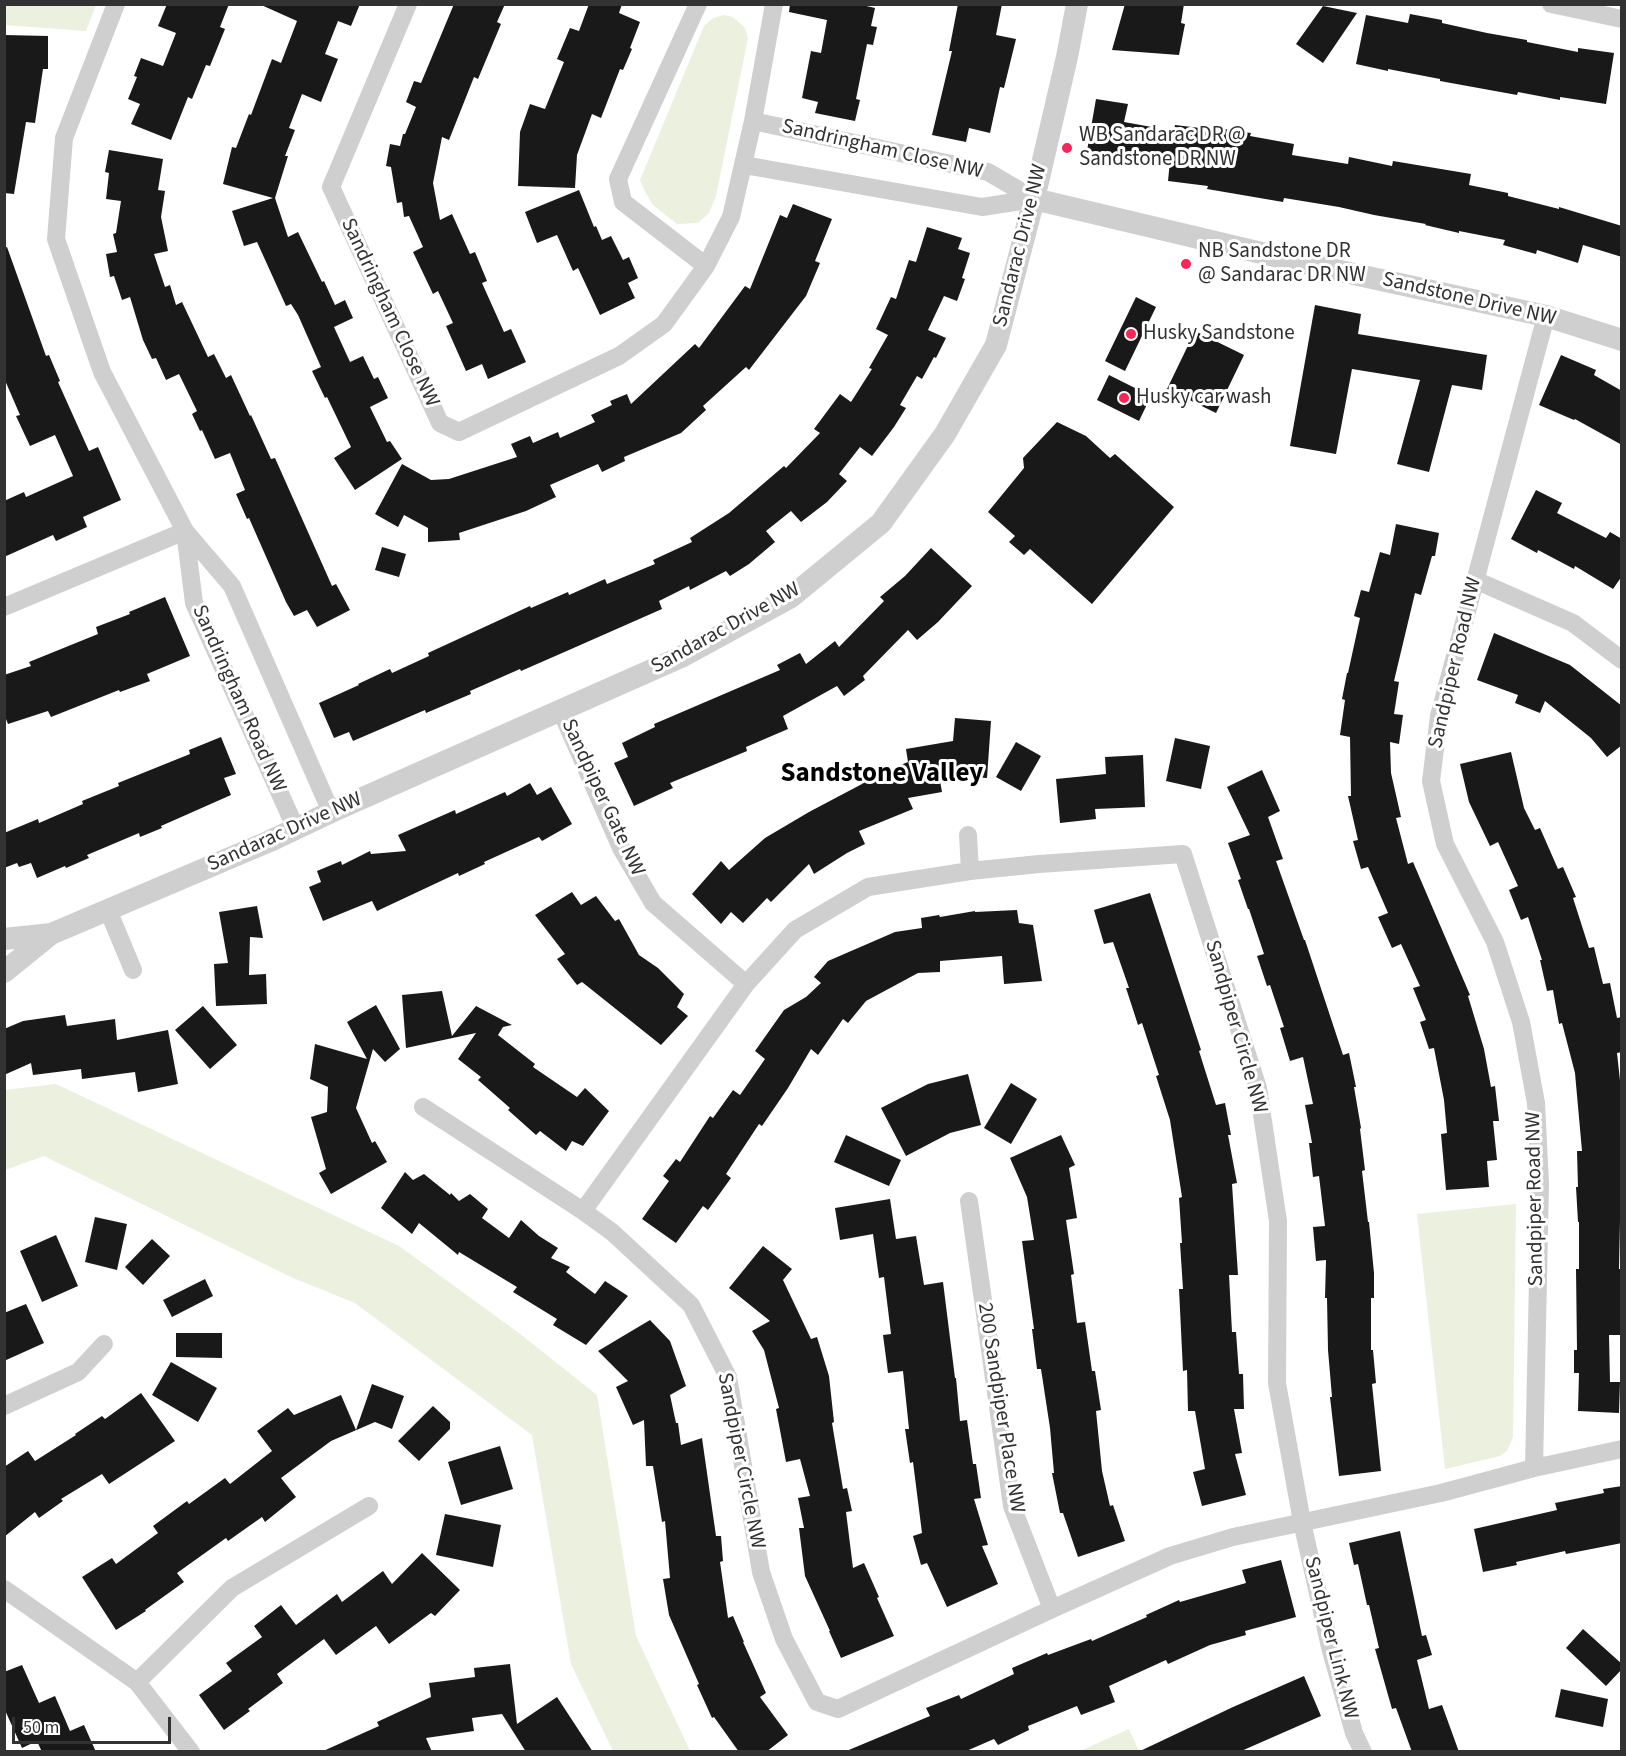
<!DOCTYPE html>
<html>
<head>
<meta charset="utf-8">
<style>
	body { margin:0 }
	#map { position:relative; width:1626px; height:1756px; overflow:hidden; background:#fff; font-family:"Source Sans 3",sans-serif }
	canvas { display:block }
	.frame { position:absolute; inset:0; border:6px solid #323232; pointer-events:none }
	.scale { position:absolute; left:12px; top:1717px; width:159px; height:27px; box-sizing:border-box; border:3px solid #323232; border-top:0; padding-left:8px; font-size:18px; line-height:21px; white-space:nowrap; color:#323232; -webkit-text-stroke:4px #fff; paint-order:stroke }
</style>
</head>
<body>
<div id="map">
<canvas width="1626" height="1756"></canvas>
<div class="frame"></div>
<div class="scale">50 m</div>
</div>
<script>
const context = document.querySelector('canvas').getContext('2d');
context.lineJoin = 'round';
function paint(path, color) { context.fillStyle = color; context.fill(path, 'evenodd'); }
const poly = rows => new Path2D(rows.map(r => 'M' + r).join(''));
function trace(path, color, width, dash) { context.strokeStyle = color; context.lineWidth = width; context.lineCap = dash ? 'butt' : 'round'; context.setLineDash(dash || []); context.stroke(path); }
function drawText(font, color, halo, rows, align = 'center') {
  context.font = font + ' "Source Sans 3",sans-serif'; context.lineWidth = 6; context.setLineDash([]); context.textBaseline = 'middle'; context.strokeStyle = halo; context.fillStyle = color; for (const [text, x, y, turn = 0] of rows) {
    context.save(); context.translate(x, y); context.rotate((+turn || 0) * Math.PI / 180); context.textAlign = isNaN(turn) ? turn : align; if (halo) context.strokeText(text, 0, 0); context.fillText(text, 0, 0); context.restore();
  }
}
paint(poly([
	[4,5,5,4,96,5,86,31,5,25],
	[724,15,733,17,745,28,748,38,716,196,709,213,698,223,677,224,653,205,645,192,640,180,704,26,713,18],
	[56,1084,399,1246,519,1333,597,1395,636,1636,690,1751,613,1751,571,1664,532,1435,355,1303,293,1278,44,1156,5,1170,5,1090],
	[1516,1204,1513,1437,1507,1451,1500,1456,1445,1469,1417,1214],
	[1129,1729,1139,1751,1078,1752]
]), '#ebf0df');
paint(poly([
	[167,4,229,4,220,27,225,29,210,66,206,65,192,99,188,97,171,140,131,124,140,104,128,99,137,77,134,76,141,58,163,66,176,33,158,26],
	[259,4,360,4,351,26,338,21,325,54,338,59,321,102,302,94,289,128,295,130,285,156,288,156,275,198,288,237,298,232,322,282,324,281,335,305,345,300,353,318,334,327,350,362,363,356,374,379,378,377,388,398,370,407,387,442,390,441,402,459,355,490,334,458,351,447,327,397,325,398,312,371,321,367,298,315,291,304,286,306,257,242,244,246,232,211,273,198,223,184,232,147,236,148,249,114,251,115,272,59,281,63,297,21],
	[454,4,505,4,497,22,501,24,478,79,474,77,449,140,442,137,433,183,440,220,452,214,470,254,475,252,487,281,482,283,504,332,511,329,526,362,488,379,482,364,466,371,446,326,453,323,438,291,433,294,413,252,423,247,409,216,404,217,402,202,397,203,391,167,386,166,390,144,400,146,403,134,405,134,416,107,406,102,414,81,421,83],
	[589,4,622,4,619,13,640,22,630,48,632,49,623,70,620,69,601,118,592,114,577,155,575,188,518,186,520,132,530,104,545,109,564,62,557,59,570,28,579,31],
	[790,4,858,4,875,8,871,26,877,27,873,45,867,44,856,99,860,100,855,121,815,113,818,102,802,98,811,51,821,53,827,20,789,12],
	[958,4,1002,4,996,35,1016,39,1004,88,1000,87,990,133,969,128,966,142,932,135,952,51,949,51],
	[1125,4,1184,4,1181,23,1185,24,1179,55,1112,50],
	[1323,6,1357,13,1323,63,1296,44],
	[1410,14,1442,20,1442,23,1487,33,1527,40,1527,42,1578,52,1578,48,1614,53,1606,104,1560,97,1560,100,1518,92,1517,95,1440,81,1440,79,1388,69,1388,71,1356,64,1366,15,1408,23],
	[4,35,48,36,48,69,43,69,35,123,26,122,14,194,4,193],
	[1096,99,1128,104,1124,122,1174,131,1175,125,1217,130,1218,128,1251,133,1250,136,1294,144,1292,155,1348,164,1349,157,1392,166,1393,161,1471,174,1469,185,1508,193,1508,196,1559,209,1559,207,1622,226,1622,257,1583,245,1578,263,1537,250,1536,254,1503,245,1505,240,1459,231,1459,233,1425,225,1426,224,1374,215,1339,207,1284,198,1283,202,1207,189,1208,186,1168,181,1170,161,1119,152,1116,167,1085,162],
	[109,150,163,159,158,190,165,191,161,217,168,251,154,254,165,287,170,285,176,305,182,302,208,357,214,354,226,378,231,375,250,416,251,415,271,459,275,458,332,586,336,584,350,610,317,627,307,610,294,616,286,602,249,518,247,519,236,494,245,490,230,453,215,459,202,430,200,431,192,414,197,411,179,374,166,380,156,358,152,359,143,340,130,297,122,300,114,276,110,277,106,254,117,252,113,234,116,233,121,201,106,199,109,173,105,172],
	[579,190,594,227,596,226,602,240,611,236,623,260,629,257,638,278,628,283,635,298,600,315,578,268,573,271,557,235,537,243,525,212],
	[793,204,832,219,815,261,820,263,806,296,749,370,746,367,703,406,706,410,681,433,624,457,625,461,602,472,598,464,550,485,556,497,526,511,459,533,460,540,428,542,428,528,404,515,398,527,375,514,402,464,431,480,449,479,517,457,511,444,530,436,533,443,558,432,560,438,595,422,591,415,612,405,610,401,627,394,631,404,695,344,699,348,745,286,750,289,780,215,787,218],
	[927,227,962,238,958,249,970,253,962,278,965,279,957,301,944,296,928,330,946,338,936,358,934,357,922,379,917,376,900,405,906,408,894,427,872,456,860,447,839,474,847,481,827,502,801,522,791,511,766,531,775,542,749,564,730,576,726,571,690,590,689,586,659,601,662,609,569,650,521,671,520,669,470,691,471,694,426,713,425,710,353,741,349,732,334,738,319,703,359,685,358,684,390,669,392,673,429,656,428,653,530,606,531,608,568,592,569,595,605,579,607,584,655,564,653,560,692,542,690,538,729,513,784,466,786,468,820,433,814,429,840,394,851,402,872,369,869,368,888,335,876,329,891,297,896,299,909,260,916,262],
	[7,247,46,356,49,355,60,381,58,382,89,451,98,447,121,500,83,517,87,527,56,541,53,535,4,557,4,501,24,492,26,497,73,476,55,435,30,446,16,416,20,415,4,378,4,248],
	[1136,297,1156,307,1125,371,1105,361],
	[1315,305,1361,314,1358,334,1487,355,1482,390,1452,385,1429,472,1397,464,1420,380,1352,369,1336,454,1290,446],
	[1195,331,1244,355,1216,413,1167,389],
	[1561,355,1596,370,1594,375,1622,391,1622,445,1575,419,1574,420,1539,405],
	[1109,375,1151,396,1139,421,1097,400],
	[1057,422,1086,436,1110,458,1115,454,1174,507,1092,604,1030,549,1024,555,1009,542,1015,536,988,512,1024,468,1023,458],
	[1536,490,1562,503,1557,513,1606,538,1610,532,1622,539,1622,576,1613,589,1575,566,1574,569,1538,550,1537,553,1511,539],
	[1396,524,1439,533,1435,556,1432,556,1421,595,1415,593,1394,681,1399,682,1394,714,1403,715,1399,744,1390,742,1391,773,1401,817,1396,818,1408,864,1413,862,1470,995,1468,996,1484,1049,1491,1087,1495,1086,1499,1121,1493,1121,1497,1160,1487,1161,1489,1187,1446,1190,1441,1134,1447,1133,1444,1100,1434,1048,1429,1049,1420,1022,1426,1020,1413,988,1420,986,1401,944,1392,948,1378,917,1388,913,1368,867,1361,869,1353,841,1358,840,1348,796,1351,796,1350,737,1340,735,1345,700,1342,699,1347,673,1348,673,1360,618,1354,616,1361,590,1369,592,1380,552,1390,555],
	[382,547,406,554,399,577,375,570],
	[931,548,972,586,938,622,917,640,908,630,863,676,865,680,844,696,837,686,783,716,788,729,746,747,747,751,670,783,673,788,634,806,614,763,628,757,622,743,655,727,654,724,780,670,777,665,800,653,806,664,835,641,839,647,884,601,880,597,905,576],
	[165,597,190,656,147,674,150,681,120,692,119,690,51,717,48,711,8,724,4,714,4,675,31,666,29,662,98,634,96,627,130,614,129,612],
	[1494,633,1570,665,1622,706,1622,745,1607,757,1591,738,1545,701,1540,713,1515,703,1518,695,1477,680],
	[955,718,991,721,987,778,939,775,942,792,908,798,913,809,859,831,865,844,847,853,814,874,809,864,771,902,767,898,743,923,731,912,721,924,692,894,721,861,729,870,765,838,809,812,862,784,861,781,908,762,906,749,953,741],
	[221,737,236,774,224,778,231,795,161,826,162,828,140,837,139,833,87,855,89,858,66,868,65,866,37,878,31,863,19,867,17,863,4,868,4,833,38,819,39,823,83,804,82,801,119,786,118,783,190,754,189,750],
	[1175,738,1210,746,1201,789,1166,781],
	[1016,742,1041,756,1021,791,996,777],
	[1511,752,1524,808,1535,830,1540,828,1558,869,1563,867,1576,897,1573,898,1589,948,1594,947,1603,984,1610,983,1617,1018,1622,1017,1622,1052,1617,1053,1622,1099,1622,1221,1620,1221,1619,1269,1622,1269,1622,1335,1609,1335,1610,1382,1620,1382,1619,1413,1578,1411,1579,1373,1574,1373,1574,1350,1577,1350,1576,1269,1579,1269,1579,1222,1578,1222,1576,1187,1578,1187,1577,1151,1582,1151,1575,1073,1562,1023,1559,1024,1553,990,1547,991,1540,960,1542,960,1528,917,1521,920,1509,890,1518,886,1498,842,1490,846,1469,802,1460,764],
	[1143,755,1145,807,1095,809,1096,819,1060,823,1056,779,1106,774,1105,757],
	[1262,770,1280,811,1268,817,1283,859,1276,861,1304,940,1305,940,1343,1055,1349,1053,1356,1087,1354,1087,1361,1128,1360,1129,1365,1170,1362,1171,1368,1222,1369,1222,1374,1273,1374,1298,1371,1298,1371,1350,1373,1350,1376,1383,1372,1384,1381,1471,1339,1476,1330,1397,1332,1397,1328,1350,1327,1298,1325,1298,1326,1260,1316,1261,1313,1227,1325,1226,1319,1176,1313,1177,1309,1143,1312,1143,1305,1105,1313,1104,1303,1057,1290,1061,1280,1028,1284,1027,1270,985,1267,986,1257,956,1264,954,1249,909,1248,909,1238,880,1241,879,1228,843,1250,835,1227,787],
	[530,783,537,795,551,787,572,824,542,841,539,837,484,862,485,864,459,876,458,873,377,911,372,901,323,921,309,887,321,882,317,871,341,861,342,865,370,851,371,854,406,851,398,835,455,810,456,814,505,792,507,796],
	[572,892,581,905,596,896,615,921,619,919,639,955,658,968,684,994,677,1007,688,1016,661,1045,582,982,577,985,557,959,565,954,535,915],
	[1150,893,1201,1050,1199,1051,1216,1105,1225,1103,1231,1135,1228,1135,1237,1183,1232,1184,1238,1275,1229,1275,1232,1332,1236,1332,1239,1374,1243,1374,1244,1409,1234,1409,1242,1453,1235,1454,1246,1495,1202,1506,1193,1472,1205,1469,1195,1411,1188,1411,1187,1370,1183,1371,1179,1289,1183,1289,1180,1243,1182,1243,1179,1198,1182,1197,1170,1120,1156,1076,1159,1075,1142,1023,1138,1025,1126,988,1129,988,1113,942,1104,944,1094,910],
	[257,906,263,938,250,937,249,975,266,974,267,1004,216,1006,214,964,228,963,219,912],
	[1017,910,1019,923,1033,925,1042,981,1004,984,1002,956,940,961,940,972,918,973,866,1001,848,1023,843,1019,818,1055,811,1049,788,1088,762,1126,759,1124,726,1174,731,1178,708,1210,703,1206,676,1243,642,1219,669,1181,663,1176,676,1159,680,1162,710,1116,713,1118,733,1090,740,1095,765,1059,755,1051,784,1010,806,997,821,983,814,977,828,961,895,932,922,928,921,918,939,915,940,917,975,911,975,912],
	[442,991,452,1036,476,1006,512,1025,503,1027,498,1035,535,1064,533,1067,577,1097,585,1088,609,1111,583,1146,572,1141,566,1151,540,1131,536,1135,508,1110,510,1108,478,1080,481,1077,458,1059,476,1033,406,1048,402,995],
	[376,1005,400,1049,385,1062,373,1049,356,1108,372,1143,375,1141,387,1162,331,1194,319,1173,326,1169,311,1117,327,1112,328,1087,310,1079,315,1044,367,1059,347,1022],
	[203,1006,237,1045,210,1069,175,1030],
	[65,1015,67,1026,115,1019,117,1040,168,1030,178,1084,138,1092,135,1072,82,1079,81,1069,33,1075,31,1063,4,1075,4,1029,23,1021],
	[968,1074,981,1125,950,1133,906,1156,881,1108,928,1084],
	[1011,1083,1037,1099,1011,1144,984,1128],
	[846,1135,901,1160,889,1186,834,1162],
	[1061,1135,1075,1165,1069,1168,1077,1218,1066,1220,1074,1274,1071,1275,1077,1323,1085,1322,1092,1371,1095,1371,1101,1410,1096,1411,1102,1471,1110,1506,1113,1505,1125,1541,1078,1557,1063,1513,1060,1513,1052,1473,1054,1473,1050,1428,1041,1369,1037,1369,1032,1329,1034,1329,1022,1241,1034,1240,1027,1197,1010,1158],
	[405,1172,413,1180,424,1174,450,1195,451,1193,459,1201,470,1194,488,1209,482,1218,509,1238,521,1220,539,1236,558,1248,551,1258,570,1267,566,1272,595,1294,605,1281,628,1296,586,1345,553,1325,557,1319,513,1292,517,1287,459,1252,458,1255,419,1223,412,1234,381,1208],
	[890,1199,896,1239,916,1236,924,1285,943,1282,955,1378,956,1378,960,1421,967,1420,973,1464,976,1464,981,1498,974,1499,988,1545,982,1546,998,1584,947,1607,927,1563,921,1565,913,1536,922,1533,913,1462,910,1463,905,1429,909,1429,903,1371,888,1373,883,1335,891,1334,884,1277,879,1278,873,1234,840,1240,835,1208],
	[95,1217,127,1224,117,1270,85,1262],
	[56,1235,78,1286,42,1302,20,1251],
	[152,1239,170,1256,143,1285,125,1267],
	[763,1246,792,1269,783,1280,811,1339,817,1337,829,1376,834,1422,832,1423,843,1489,847,1488,852,1511,846,1512,853,1568,864,1563,879,1597,877,1598,894,1636,841,1658,829,1631,830,1631,805,1576,799,1528,804,1528,798,1498,810,1496,800,1459,786,1462,776,1409,779,1408,764,1350,752,1331,770,1321,729,1288],
	[205,1279,213,1296,172,1317,163,1300],
	[26,1304,44,1343,4,1361,4,1313],
	[650,1320,670,1341,686,1386,670,1395,676,1423,678,1423,681,1445,702,1438,716,1536,721,1536,723,1561,720,1562,728,1618,733,1616,744,1642,743,1642,766,1693,760,1697,788,1735,766,1752,739,1752,714,1717,712,1718,697,1685,699,1684,669,1615,663,1579,670,1578,665,1521,662,1522,653,1466,646,1466,644,1420,633,1425,616,1387,628,1381,598,1351],
	[176,1333,222,1333,222,1358,176,1357],
	[171,1362,217,1388,198,1422,152,1395],
	[372,1384,404,1396,392,1429,375,1422,331,1441,281,1478,296,1497,265,1522,262,1517,228,1541,226,1538,177,1573,184,1582,145,1610,146,1611,116,1630,82,1577,112,1558,116,1564,158,1533,153,1526,187,1501,189,1504,225,1478,230,1484,272,1451,257,1431,288,1408,294,1415,341,1395,356,1430],
	[141,1393,175,1441,109,1484,102,1474,61,1499,63,1501,39,1518,35,1512,4,1537,4,1467,28,1451,35,1461,76,1435,75,1434,102,1416,105,1419],
	[433,1406,450,1422,450,1429,419,1461,398,1441],
	[500,1446,513,1489,461,1505,448,1462],
	[1622,1486,1622,1543,1566,1554,1565,1551,1516,1562,1517,1565,1483,1572,1474,1529,1557,1510,1555,1503,1604,1493,1603,1489],
	[445,1514,501,1525,493,1567,436,1555],
	[1400,1531,1422,1636,1426,1635,1432,1655,1417,1660,1429,1709,1442,1705,1459,1752,1412,1752,1396,1708,1392,1709,1375,1649,1379,1648,1369,1605,1367,1605,1358,1564,1354,1565,1349,1543],
	[422,1553,460,1590,435,1616,431,1613,389,1644,376,1626,336,1655,324,1639,277,1674,283,1683,248,1709,250,1711,224,1730,199,1695,232,1671,226,1663,262,1637,254,1626,281,1605,296,1625,337,1594,342,1602,383,1571,392,1584],
	[1281,1560,1296,1617,1245,1631,1246,1635,1210,1645,1168,1664,1166,1660,1109,1686,1115,1702,1081,1715,1077,1706,1028,1726,1029,1730,998,1745,994,1739,964,1752,844,1752,930,1716,926,1708,959,1695,961,1699,1014,1674,1012,1668,1047,1653,1048,1655,1091,1639,1092,1641,1147,1617,1146,1615,1179,1600,1180,1602,1246,1583,1242,1570],
	[1583,1629,1622,1664,1622,1669,1606,1686,1566,1648],
	[510,1664,517,1724,557,1697,593,1752,526,1752,502,1714,472,1718,474,1731,426,1738,432,1752,321,1752,379,1726,377,1722,431,1697,429,1683,475,1677,474,1668],
	[22,1665,39,1703,55,1696,70,1731,84,1725,96,1752,42,1752,37,1741,22,1748,4,1708,4,1672],
	[1304,1676,1321,1716,1239,1752,1138,1752,1233,1707],
	[1561,1689,1608,1699,1603,1727,1555,1717]
]), '#191919');
trace(poly([
	[116,4,64,138,56,239,102,372,185,531,232,586,331,812],
	[408,4,331,187,440,423,459,432,619,356,664,324,706,266,731,217,753,121,774,4],
	[698,4,618,179,623,202,706,266],
	[1551,4,1622,19],
	[753,121,988,172,1034,199],
	[744,165,982,207,1034,199],
	[185,531,194,603,296,829],
	[1475,580,1573,623,1622,660],
	[4,607,185,531],
	[561,711,621,848,653,903,746,984],
	[968,835,970,871],
	[108,910,133,970],
	[423,1107,583,1211,612,1232,691,1305,728,1377,761,1572,784,1639,817,1702,838,1709,1052,1609,1170,1556,1233,1537,1441,1493,1534,1468,1622,1449],
	[969,1201,1012,1506,1052,1609],
	[583,1211,746,984,795,930,868,887,970,871,1039,864,1183,854,1258,1088,1278,1221,1277,1383,1302,1522,1330,1647,1354,1733,1363,1752],
	[4,1406,78,1372,104,1344],
	[1534,1468,1540,1184,1536,1103,1521,1022,1495,942,1445,844,1431,781,1439,716,1546,316],
	[4,1589,137,1682,191,1752],
	[137,1682,232,1588,369,1506]
]), '#cfcfcf', 18);
trace(poly([
	[1034,199,1308,264,1546,316,1622,340],
	[4,939,51,934,270,841,331,812,681,657,791,597,881,523,945,434,996,345,1034,199,1067,57,1077,4],
	[4,972,51,934]
]), '#cfcfcf', 22);
for (const [x, y, r, color] of [
	[1067,148,6,"#f72558"],
	[1186,264,6,"#f72558"],
	[1131,334,6,"#f72558"],
	[1124,398,6,"#f72558"]
]) { const dot = new Path2D(); dot.arc(x, y, r, 0, 2 * Math.PI); context.fillStyle = color; context.fill(dot); trace(dot, '#fff', 2); }
drawText('21px', '#323232', '#fff', [
	["WB Sandarac DR @",1079,136],
	["Sandstone DR NW",1079,160],
	["NB Sandstone DR",1198,252],
	["@ Sandarac DR NW",1198,276],
	["Husky Sandstone",1143,334],
	["Husky car wash",1136,398]
], 'left');
drawText('21px', '#323232', '#fff', [
	["Sandringham Close NW",882,150,13],
	["Sandarac Drive NW",1021,246,-76],
	["Sandstone Drive NW",1469,300,13],
	["Sandringham Close NW",389,313,65],
	["Sandarac Drive NW",726,629,-29],
	["Sandpiper Road NW",1456,663,-77],
	["Sandringham Road NW",238,699,66],
	["Sandpiper Gate NW",602,798,65],
	["Sandarac Drive NW",285,833,-24],
	["Sandpiper Circle NW",1235,1027,74],
	["Sandpiper Road NW",1536,1199,-91],
	["200 Sandpiper Place NW",1000,1408,81],
	["Sandpiper Circle NW",740,1461,79],
	["Sandpiper Link NW",1330,1638,76]
]);
drawText('bold 27px', '#000', '#fff', [
	["Sandstone Valley",882,775]
]);
</script>
</body>
</html>
